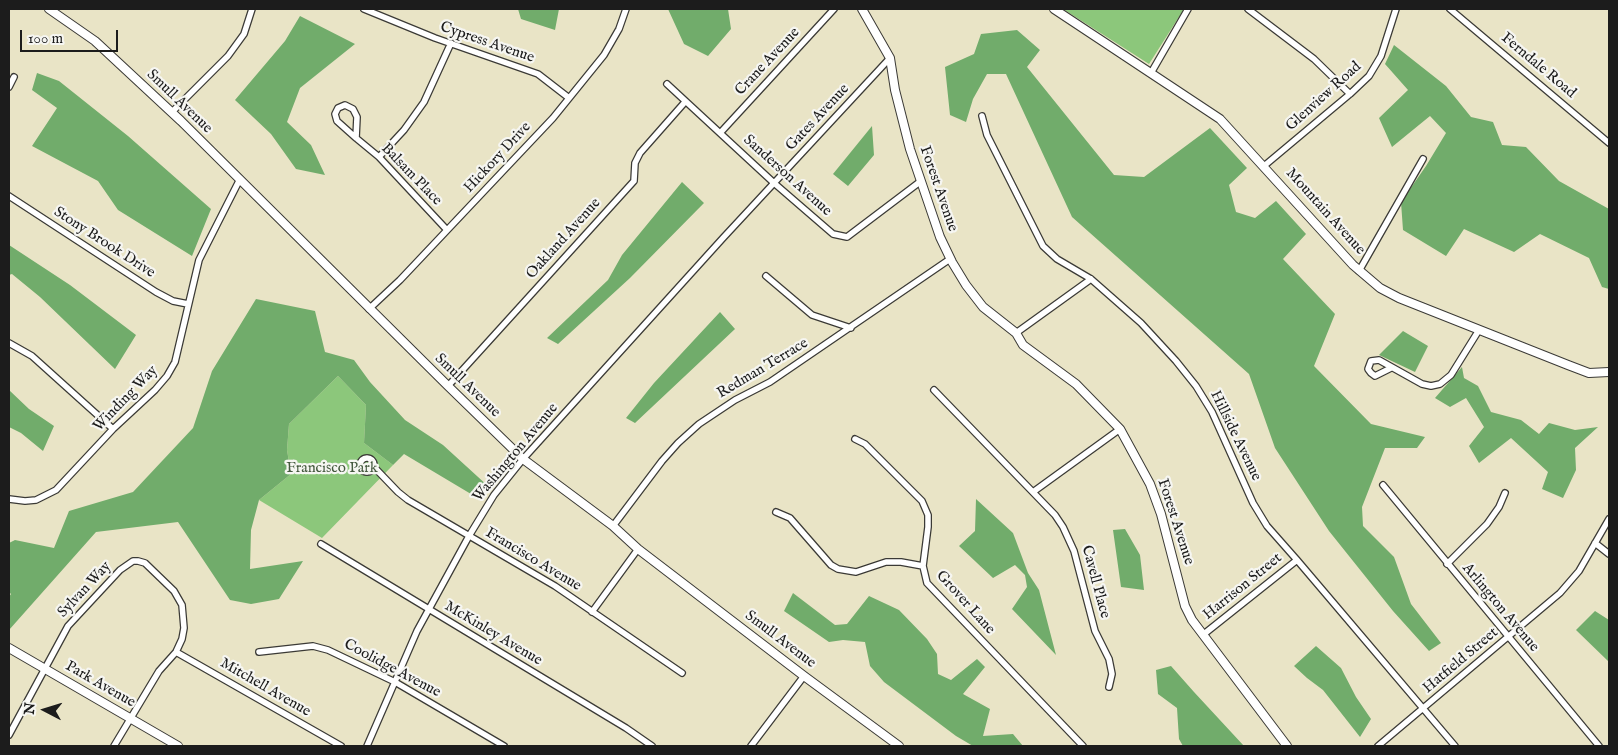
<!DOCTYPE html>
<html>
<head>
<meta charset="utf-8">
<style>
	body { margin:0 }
	#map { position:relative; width:1618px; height:755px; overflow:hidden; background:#e9e4c6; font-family:"IM FELL English",serif }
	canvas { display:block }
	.frame { position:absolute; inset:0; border:10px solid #1c1c1c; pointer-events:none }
	.north { position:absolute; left:20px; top:685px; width:50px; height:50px; -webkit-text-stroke:4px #f6f6f2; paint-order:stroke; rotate:275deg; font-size:14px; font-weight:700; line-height:20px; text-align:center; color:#1c1c1c }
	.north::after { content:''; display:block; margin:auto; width:18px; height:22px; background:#1c1c1c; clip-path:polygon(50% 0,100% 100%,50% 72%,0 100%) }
	.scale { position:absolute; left:20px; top:30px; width:98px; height:22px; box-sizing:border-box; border:2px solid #1c1c1c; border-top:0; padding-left:6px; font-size:15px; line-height:18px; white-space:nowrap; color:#1c1c1c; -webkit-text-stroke:4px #f6f6f2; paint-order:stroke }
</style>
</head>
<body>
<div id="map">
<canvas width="1618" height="755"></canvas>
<div class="frame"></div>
<div class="north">N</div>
<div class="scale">100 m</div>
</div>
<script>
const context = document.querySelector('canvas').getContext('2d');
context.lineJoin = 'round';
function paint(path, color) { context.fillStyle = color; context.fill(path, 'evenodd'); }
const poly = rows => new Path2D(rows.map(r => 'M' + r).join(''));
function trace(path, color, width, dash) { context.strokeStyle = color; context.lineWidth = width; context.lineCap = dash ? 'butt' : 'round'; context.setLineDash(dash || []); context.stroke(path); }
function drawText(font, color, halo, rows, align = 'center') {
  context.font = font + ' "IM FELL English",serif'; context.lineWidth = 4.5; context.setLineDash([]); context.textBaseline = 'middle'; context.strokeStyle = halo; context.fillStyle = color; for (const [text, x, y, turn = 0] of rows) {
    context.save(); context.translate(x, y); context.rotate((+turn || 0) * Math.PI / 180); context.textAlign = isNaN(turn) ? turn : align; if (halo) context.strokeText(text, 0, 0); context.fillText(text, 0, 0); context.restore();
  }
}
paint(poly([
	[1063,9,1184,9,1149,64],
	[338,376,366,405,364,443,393,465,322,538,259,500,291,474,287,450,289,424]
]), '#8cc77b');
paint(poly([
	[518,9,559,9,555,30,521,19],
	[668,9,728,9,731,29,708,56,684,44],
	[300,16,355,44,300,88,287,122,311,145,325,175,296,169,271,134,235,100,285,41],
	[1017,30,1040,50,1027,67,1114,175,1144,177,1210,128,1247,168,1229,185,1236,212,1255,218,1276,201,1306,234,1283,259,1335,314,1314,366,1371,424,1425,437,1417,448,1385,448,1362,507,1363,526,1394,557,1411,604,1441,643,1429,651,1393,611,1329,531,1275,448,1249,374,1072,217,1006,74,987,74,973,99,966,122,950,115,945,67,974,54,981,34],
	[1394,45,1446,86,1471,117,1493,122,1502,145,1526,147,1559,181,1609,209,1609,289,1602,287,1589,258,1540,234,1514,252,1464,229,1446,256,1403,230,1401,202,1426,166,1446,133,1430,116,1392,147,1379,118,1408,90,1385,64],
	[37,73,59,81,128,136,211,209,192,256,118,210,98,181,32,146,57,108,32,90],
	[872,126,874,155,848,186,833,174],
	[682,182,704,203,630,278,558,344,547,338,608,280,622,255],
	[9,245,70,285,136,335,115,369,40,297,12,274,9,275],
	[256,299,315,311,325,352,354,360,370,382,405,420,443,445,489,487,481,500,404,454,393,465,364,443,366,405,338,376,289,424,287,450,291,474,259,500,251,530,250,569,303,561,279,599,251,604,230,600,178,522,96,532,9,630,9,597,11,594,9,592,9,543,15,540,54,548,69,511,133,492,193,428,212,371],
	[720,312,735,329,635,423,626,418,654,383],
	[1403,331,1428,346,1415,372,1379,355],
	[1462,367,1464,378,1478,386,1491,412,1521,420,1539,434,1549,423,1575,430,1598,427,1575,448,1576,470,1563,498,1542,489,1548,472,1511,438,1479,463,1469,446,1484,427,1466,398,1450,407,1435,398],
	[9,390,29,409,54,426,43,451,21,433,9,427],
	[976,499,1013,533,1028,573,1039,590,1056,655,1012,609,1027,587,1025,575,1015,565,993,578,959,546,975,531],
	[1125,529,1140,555,1144,590,1121,587,1113,530],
	[793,593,835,625,847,624,869,596,899,610,927,639,937,654,938,674,951,680,977,659,985,667,963,694,990,709,983,736,1013,734,1023,746,973,746,956,736,884,682,870,666,865,642,843,640,829,642,784,611],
	[1595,611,1609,620,1609,662,1576,630],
	[1316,646,1341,668,1356,697,1371,719,1360,737,1323,690,1307,678,1294,666],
	[1171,666,1194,692,1244,746,1183,746,1179,739,1177,708,1158,694,1156,670]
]), '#71ac6b');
const minor = poly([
	[364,9,435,38,538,74,569,98],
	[1248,9,1314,59,1350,94],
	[1450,9,1609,143],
	[1151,73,1188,9],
	[667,84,774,183,833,234,847,237,921,181],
	[9,87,14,77],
	[172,112,228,56,244,34,252,9],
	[982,116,987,135,1043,246,1057,259,1091,279,1141,323,1176,361,1196,386,1212,412,1253,503,1267,526,1297,560,1455,746],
	[721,132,834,9],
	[356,138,337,121,335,114,338,108,345,105,353,109,357,117,356,138,379,157,447,230],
	[379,157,404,130,424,102,451,43],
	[1264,166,1350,94,1369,76,1381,56,1396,9],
	[9,196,156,292,173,301,188,304],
	[1359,271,1423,159],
	[766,276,812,315,851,328],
	[369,309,400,280,553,118,604,55,619,29,626,9],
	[1016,333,1091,279],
	[9,343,32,356,113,429],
	[1391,368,1375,376,1371,373,1368,369,1371,361,1379,360,1422,384,1431,386,1440,384,1451,375,1479,330],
	[448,386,634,181,635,163,640,153,685,102],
	[934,390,1055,515,1063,527,1074,551,1095,631,1109,659,1112,674,1109,687],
	[855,439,865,444,922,501,928,515,928,527,923,566,927,583,1083,746],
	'360 465a7 7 0 1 1 14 0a7 7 0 1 1-14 0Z',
	[374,467,398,492,408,500,555,586,682,673],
	[1383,485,1599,746],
	[1033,492,1120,429],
	[9,499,25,501,36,500,56,490,113,429,155,390,167,376,175,362,199,260,239,181],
	[776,512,790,518,831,565,838,569,856,572,886,562,901,562,923,566],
	[613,526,662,461,678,443,699,424,735,400,770,382,950,259],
	[1595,543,1609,554],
	[321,544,626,728,652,746],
	[1447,564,1487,524,1499,507,1505,493],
	[592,612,638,549],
	[1204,634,1297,560],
	[176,652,341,746],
	[259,652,313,646,328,650,395,682,504,746],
	[9,735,68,626,120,570,133,561,138,561,145,563,174,591,182,605,184,628,182,639,176,652,159,671,114,746],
	[367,746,417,631,469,536,494,495,523,459,723,238,890,58],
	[751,746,804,676],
	[1378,746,1560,593,1579,571,1609,519]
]);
const tertiary = poly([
	[49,9,95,41,181,121,448,386,523,459,613,526,638,549,804,676,899,746],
	[862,9,890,58,895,90,910,149,940,237,952,262,966,285,983,307,1016,333,1023,345,1076,384,1120,429,1150,484,1161,514,1185,606,1192,620,1287,746],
	[1054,9,1220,119,1353,265,1380,288,1399,298,1568,365,1589,373,1609,372],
	[9,648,178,746]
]);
trace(minor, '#3b3a36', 8);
trace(tertiary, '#3b3a36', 10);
trace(minor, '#fff', 5.5);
trace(tertiary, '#fff', 8);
drawText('15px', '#1c1c1c', '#f6f6f2', [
	["Cypress Avenue",487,43,19],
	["Crane Avenue",768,62,-47],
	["Ferndale Road",1538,66,40],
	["Glenview Road",1324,97,-42],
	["Smull Avenue",179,102,44],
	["Gates Avenue",818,118,-47],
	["Hickory Drive",498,158,-47],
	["Balsam Place",411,175,46],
	["Sanderson Avenue",787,176,42],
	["Forest Avenue",938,189,71],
	["Mountain Avenue",1325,212,48],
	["Oakland Avenue",564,239,-48],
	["Stony Brook Drive",104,243,33],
	["Redman Terrace",763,369,-31],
	["Smull Avenue",467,386,44],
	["Winding Way",126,399,-46],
	["Hillside Avenue",1235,436,64],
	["Washington Avenue",516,453,-50],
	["Forest Avenue",1175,522,72],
	["Francisco Avenue",533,560,31],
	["Cavell Place",1095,582,75],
	["Harrison Street",1243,587,-39],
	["Sylvan Way",85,590,-47],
	["Grover Lane",965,603,48],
	["Arlington Avenue",1500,608,50],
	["McKinley Avenue",493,634,31],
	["Smull Avenue",780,640,37],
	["Hatfield Street",1461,661,-40],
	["Coolidge Avenue",392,669,28],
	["Park Avenue",100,685,30],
	["Mitchell Avenue",265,688,30]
]);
drawText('15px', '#43583d', '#f6f6f2', [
	["Francisco Park",332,469]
]);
</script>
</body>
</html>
